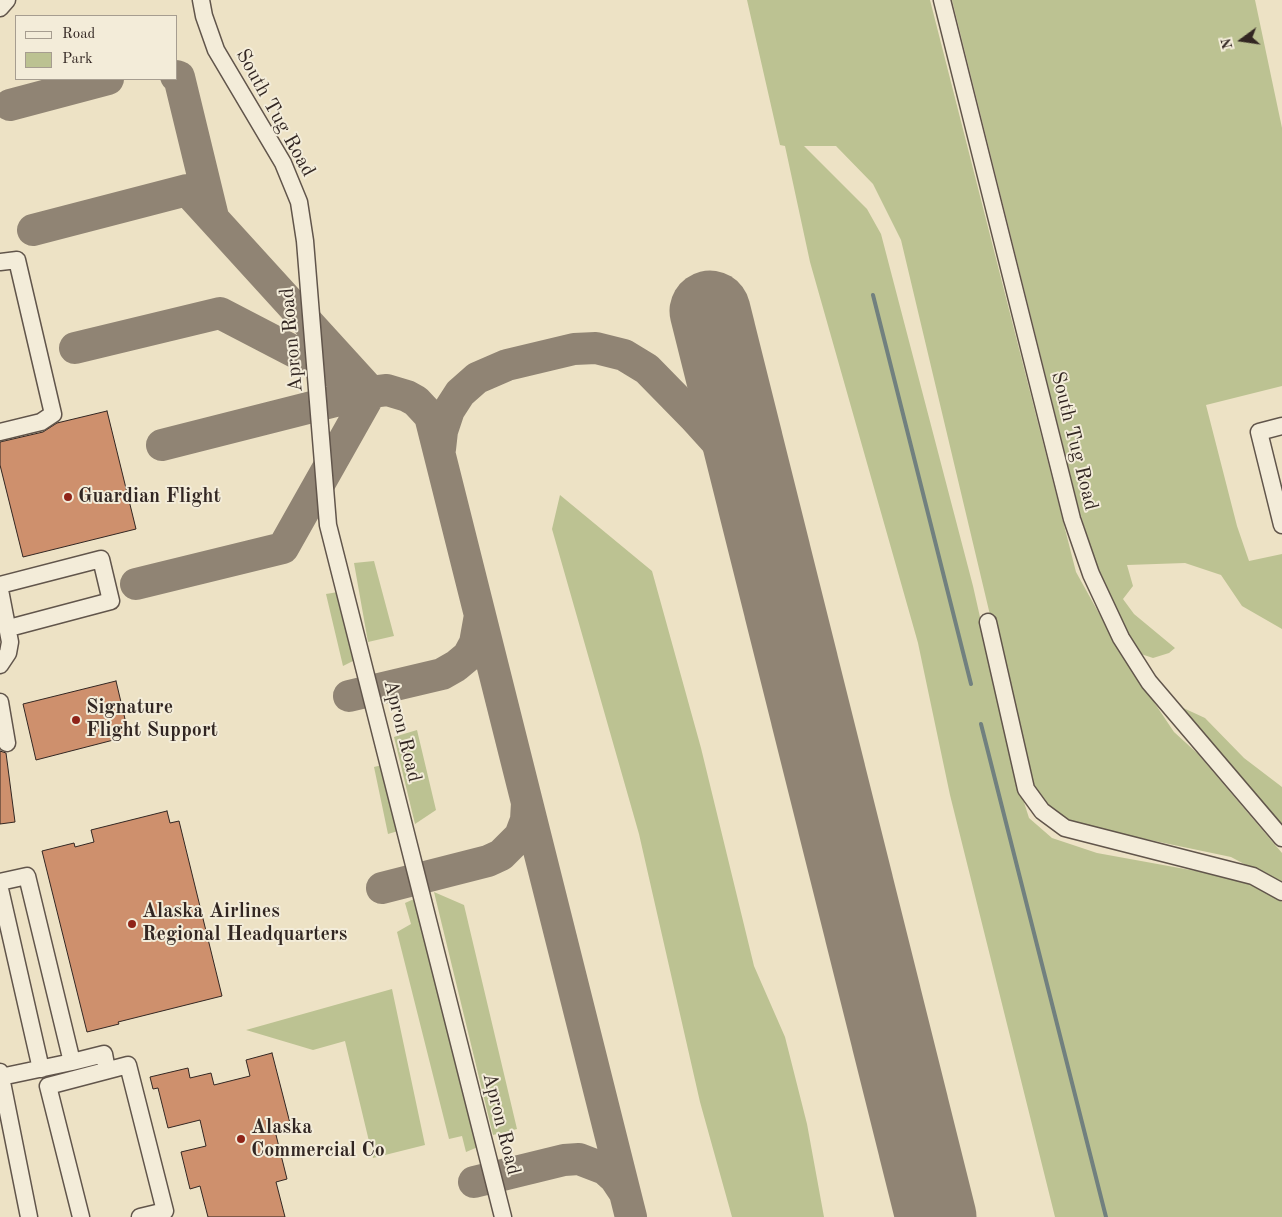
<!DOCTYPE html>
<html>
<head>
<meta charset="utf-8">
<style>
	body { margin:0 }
	#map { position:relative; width:1282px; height:1217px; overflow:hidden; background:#ede2c5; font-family:"Old Standard TT",serif }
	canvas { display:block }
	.legend { position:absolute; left:15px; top:15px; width:162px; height:65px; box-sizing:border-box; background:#f3ecd9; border:1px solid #a69d90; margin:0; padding:6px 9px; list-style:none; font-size:15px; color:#322622 }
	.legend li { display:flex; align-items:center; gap:10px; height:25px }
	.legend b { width:25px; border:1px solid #a69d90 }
	.north { position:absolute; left:1217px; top:15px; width:50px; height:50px; -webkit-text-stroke:4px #f3ecd9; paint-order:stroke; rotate:256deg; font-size:14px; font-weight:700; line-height:20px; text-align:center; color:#322622 }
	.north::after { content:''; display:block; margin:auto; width:18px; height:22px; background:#322622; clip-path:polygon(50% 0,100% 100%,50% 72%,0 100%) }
</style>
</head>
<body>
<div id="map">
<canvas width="1282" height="1217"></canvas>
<ul class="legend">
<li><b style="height:6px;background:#f3ecd9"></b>Road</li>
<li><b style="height:14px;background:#bcc292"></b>Park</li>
</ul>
<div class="north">N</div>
</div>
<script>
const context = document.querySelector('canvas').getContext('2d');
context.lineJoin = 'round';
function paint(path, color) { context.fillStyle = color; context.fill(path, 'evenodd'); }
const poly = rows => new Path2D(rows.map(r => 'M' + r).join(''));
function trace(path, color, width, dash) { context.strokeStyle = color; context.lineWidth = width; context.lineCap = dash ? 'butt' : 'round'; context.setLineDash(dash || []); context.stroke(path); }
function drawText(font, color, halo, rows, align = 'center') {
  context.font = font + ' "Old Standard TT",serif'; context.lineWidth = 4; context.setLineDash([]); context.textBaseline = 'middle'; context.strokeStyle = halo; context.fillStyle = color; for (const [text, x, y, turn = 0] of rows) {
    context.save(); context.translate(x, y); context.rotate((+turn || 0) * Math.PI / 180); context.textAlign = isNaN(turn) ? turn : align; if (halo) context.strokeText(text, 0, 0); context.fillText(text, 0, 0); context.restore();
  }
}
paint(poly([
	[747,0,930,0,1076,572,1121,653,1174,732,1197,753,1282,853,1282,884,1231,857,1088,827,1061,819,1043,799,1028,775,901,240,873,184,836,146,804,146,867,209,881,234,973,586,1016,777,1029,818,1052,838,1097,853,1251,881,1282,902,1282,1217,1055,1217,950,795,918,643,810,262,785,146,780,145],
	[952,0,1255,0,1282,128,1282,386,1206,405,1237,526,1249,561,1282,554,1282,629,1242,606,1221,575,1185,563,1127,565,1133,586,1123,599,1134,614,1175,648,1169,653,1153,658,1138,653,1113,609,1095,562,1079,509],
	[560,495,652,571,701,748,754,966,785,1037,807,1124,824,1217,732,1217,700,1102,639,834,552,529],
	[374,561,394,636,368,642,354,563],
	[338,592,355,660,343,666,326,594],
	[1179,706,1205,718,1244,758,1282,787,1282,827],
	[417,730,436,810,415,824,394,737],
	[382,765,398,831,388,834,374,767],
	[434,892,464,905,517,1129,493,1135],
	[414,899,478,1147,466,1152,462,1136,449,1139,397,932,411,924,405,903],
	[392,989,425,1145,373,1158,345,1041,313,1050,246,1030]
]), '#bcc292');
trace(poly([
	[873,295,971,684],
	[981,724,1106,1217]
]), '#71807f', 4);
trace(poly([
	[176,76,179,77,213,217],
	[10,105,108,79],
	[33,230,187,190,371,392],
	[75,348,220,313,345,378],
	[162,445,371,392,387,390,407,396,416,401,430,416,631,1217],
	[440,449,442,431,449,410,460,393,477,378,507,365,574,349,596,348,624,355,647,369,694,417,752,481],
	[136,584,283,548,371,392],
	[349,696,442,674,456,666,468,656,475,643,480,615],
	[382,888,488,861,501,855,520,836,526,820,527,803],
	[474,1182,564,1160,579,1159,605,1169,615,1178,625,1193]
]), '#908474', 32);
trace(poly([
	[710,311,936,1217]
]), '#908474', 81);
const building = poly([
	[107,411,136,529,23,557,0,465,0,442,43,432,57,423,107,411],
	[116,681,129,736,36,760,23,704,116,681],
	[0,751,6,753,15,822,0,824,0,751],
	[167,811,170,823,179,821,222,996,118,1022,119,1024,87,1032,42,851,74,843,75,847,94,842,91,830,167,811],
	[272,1053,291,1127,275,1131,287,1179,276,1182,285,1217,208,1217,200,1186,190,1189,181,1152,206,1146,200,1120,168,1128,158,1088,153,1089,150,1077,188,1068,190,1078,211,1073,214,1085,250,1076,246,1060,272,1053]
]);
paint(building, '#ce906d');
trace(building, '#322622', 1);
const minor = poly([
	[201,0,204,16,216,50,283,163,299,202,305,241,328,525,503,1217],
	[942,0,1072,519,1091,574,1121,638,1149,682,1282,838],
	[0,8,7,0],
	[0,262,17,260,53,414,41,422,0,432],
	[1282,426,1259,432,1282,525],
	[0,585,101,559,111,601,9,628],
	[0,590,10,642,8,653,0,665],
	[988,622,1026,789,1042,811,1065,828,1253,876,1282,892],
	[0,702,7,743],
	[0,882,27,876,72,1062,1,1077],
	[0,889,41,1069],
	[72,1062,104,1054,107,1070],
	[0,1072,29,1217],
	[81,1217,48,1086,128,1065,165,1211,140,1217]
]);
trace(minor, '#61554b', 19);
trace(minor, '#f3ecd9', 16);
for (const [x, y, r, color] of [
	[68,497,5,"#8f2418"],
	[76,720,5,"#8f2418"],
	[132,924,5,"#8f2418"],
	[241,1139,5,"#8f2418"]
]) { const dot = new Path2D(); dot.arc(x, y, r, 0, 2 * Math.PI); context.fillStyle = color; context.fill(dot); trace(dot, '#f3ecd9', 2); }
drawText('20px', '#322622', '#f3ecd9', [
	["South Tug Road",275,113,61],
	["Apron Road",292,340,-95],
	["South Tug Road",1074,441,76],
	["Apron Road",402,731,76],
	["Apron Road",501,1124,76]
]);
drawText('bold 20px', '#322622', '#f3ecd9', [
	["Guardian Flight",78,497],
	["Signature",86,708],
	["Flight Support",86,731],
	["Alaska Airlines",142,912],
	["Regional Headquarters",142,935],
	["Alaska",251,1128],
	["Commercial Co",251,1151]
], 'left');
</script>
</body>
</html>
